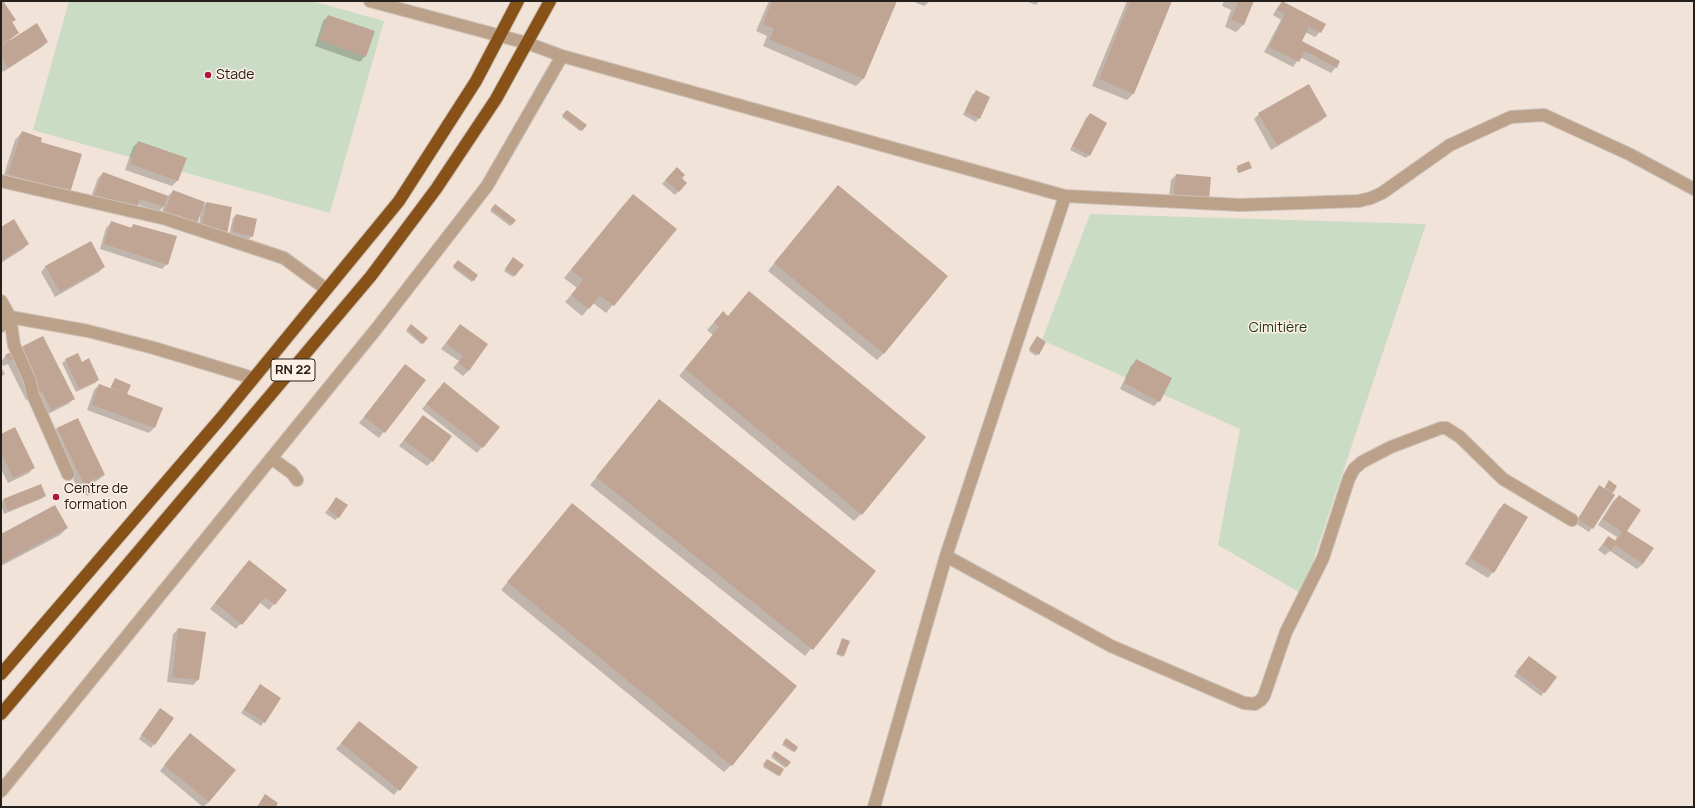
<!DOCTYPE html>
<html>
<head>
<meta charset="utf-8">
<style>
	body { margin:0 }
	#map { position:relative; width:1695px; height:808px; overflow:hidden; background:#f1e3d8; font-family:Manrope,sans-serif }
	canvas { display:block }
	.frame { position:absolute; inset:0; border:2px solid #25201c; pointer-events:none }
</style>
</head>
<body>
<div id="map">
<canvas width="1695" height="808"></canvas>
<div class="frame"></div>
</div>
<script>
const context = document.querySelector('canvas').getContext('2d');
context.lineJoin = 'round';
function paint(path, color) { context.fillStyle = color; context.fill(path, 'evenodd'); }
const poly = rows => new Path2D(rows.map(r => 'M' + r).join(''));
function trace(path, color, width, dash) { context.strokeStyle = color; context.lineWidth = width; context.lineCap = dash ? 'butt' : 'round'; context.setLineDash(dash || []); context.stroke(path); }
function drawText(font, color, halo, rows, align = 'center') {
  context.font = font + ' Manrope,sans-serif'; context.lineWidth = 3; context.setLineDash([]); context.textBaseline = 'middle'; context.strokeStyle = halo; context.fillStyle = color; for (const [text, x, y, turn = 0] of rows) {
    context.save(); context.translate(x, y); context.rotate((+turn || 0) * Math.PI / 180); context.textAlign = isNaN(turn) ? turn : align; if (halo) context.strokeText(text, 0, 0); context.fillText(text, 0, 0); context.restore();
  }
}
paint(poly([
	[69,1,312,1,384,21,330,213,33,130],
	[1090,214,1426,224,1302,594,1218,545,1240,429,1042,340]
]), '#cbdcc4');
paint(poly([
	[769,1,896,1,863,79,856,86,763,46,767,36,756,31],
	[912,1,930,1,924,6],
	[1026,1,1039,1,1036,5],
	[1127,1,1171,1,1134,93,1127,100,1092,86],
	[1224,1,1253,1,1243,25,1236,32,1225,27,1231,10,1222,6],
	[1,2,18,32,10,40,47,42,42,47,3,72,1,69],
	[1282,2,1320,32,1315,37,1305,32,1300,41,1336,67,1331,73,1300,57,1293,67,1264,52,1281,20,1273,15,1277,8],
	[328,16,365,56,360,62,315,46,323,21],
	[976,92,979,118,976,122,963,115,972,95],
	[567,111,585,125,580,131,562,117],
	[1090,114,1089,155,1086,158,1070,150,1086,118],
	[1259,114,1326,116,1321,121,1271,150,1254,119],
	[22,132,69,193,2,181,15,140],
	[138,142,185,158,177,181,172,186,125,170,133,147],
	[1249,162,1249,169,1238,173,1236,168],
	[673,172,686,183,675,195,662,184],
	[103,173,168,196,173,191,202,208,206,203,231,208,198,234,201,209,194,228,188,233,158,221,164,206,158,212,137,204,134,212,129,218,89,203,98,178],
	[1176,175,1203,206,1168,205,1171,180],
	[831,194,884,353,877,360,768,271],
	[626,202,675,229,606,313,593,303,582,316,565,302,577,288,564,278],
	[495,205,515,220,510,226,490,211],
	[236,215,252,236,248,240,229,235,233,218],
	[112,222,130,228,134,225,167,264,162,269,100,249,106,228],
	[1,228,28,244,23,249,1,263],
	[512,260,522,265,513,277,504,271],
	[456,263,477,275,472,282,453,268],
	[46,266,104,267,99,272,55,297,41,272],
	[749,292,861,514,854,521,679,376,713,335,707,330,716,320,723,313,728,317],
	[411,325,427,338,421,344,406,331],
	[460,325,469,370,463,376,453,368,459,361,441,349],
	[43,337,74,399,68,404,46,415,36,395,26,400,8,364,3,366,1,362,6,355],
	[1036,339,1045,342,1036,356,1029,351],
	[66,360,81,363,98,380,95,383,76,392,62,363],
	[1137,360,1159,401,1154,406,1120,389,1131,366],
	[405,365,425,380,379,438,359,423],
	[1,367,5,374,1,377],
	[115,379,154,428,149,433,87,410,94,390,99,385,110,389],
	[444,383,499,427,477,453,422,409],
	[660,400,875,571,805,656,590,485],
	[423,416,432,461,427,466,399,446],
	[78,419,104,475,98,480,91,484,93,493,87,496,82,487,78,489,52,434,57,428],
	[1,435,34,467,29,473,8,483,1,469],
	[1608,483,1612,492,1592,528,1589,532,1575,523,1596,490,1604,489],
	[45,496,41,499,4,514,1,505,1,502,4,500],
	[1619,496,1626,531,1643,564,1637,569,1610,551,1605,555,1598,550,1608,537,1615,541,1617,537,1598,525,1613,501],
	[333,502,339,517,335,520,325,513],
	[1504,504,1526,517,1493,572,1488,578,1465,564,1499,509],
	[572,505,731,765,724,772,501,590],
	[67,528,60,535,1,566,1,535],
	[244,566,274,604,269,610,259,602,236,629,210,609],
	[178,629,198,680,193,685,167,682,173,634],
	[842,640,843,655,842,657,836,654],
	[1529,657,1556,677,1541,696,1514,676],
	[257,689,280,698,261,726,241,713],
	[157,713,173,719,151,748,139,739],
	[359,722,417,767,394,795,336,749],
	[185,739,209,802,203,807,160,771],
	[785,741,797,747,793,752,782,745],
	[776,752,789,762,785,768,771,757],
	[766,762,779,775,778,776,763,767]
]), '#0003');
paint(poly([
	[1,1,3,1,16,20,12,22,19,33,1,45],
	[772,1,897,1,864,79,769,39,774,29,763,24],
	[1130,1,1172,1,1134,94,1099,79],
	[1233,1,1254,1,1244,25,1231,20,1238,3],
	[1282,1,1326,24,1321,33,1309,27,1302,41,1340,61,1337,68,1305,51,1299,62,1269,47,1285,14,1277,10],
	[328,15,375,31,366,57,319,40],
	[37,23,48,42,8,68,1,56,1,46],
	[1309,84,1327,116,1277,145,1258,113],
	[976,90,990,97,980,119,965,112],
	[567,110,587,125,582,131,562,115],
	[1090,113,1107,123,1090,156,1072,146],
	[22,131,42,138,41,142,82,154,70,193,8,174],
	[138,141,187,158,178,181,130,164],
	[1249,161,1252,168,1239,173,1237,166],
	[677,167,685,175,682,178,687,183,679,192,665,180],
	[103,172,168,196,164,207,140,199,135,213,93,198],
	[1176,174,1211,177,1209,201,1173,200],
	[838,185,948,276,884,354,774,263],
	[173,190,205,202,195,229,163,216],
	[633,194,677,229,614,306,600,296,589,309,571,295,583,280,571,270],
	[206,202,232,207,227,235,201,231],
	[495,204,516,220,512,225,491,209],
	[236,214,257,219,253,237,232,231],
	[14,219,29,244,1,261,1,227],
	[111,221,132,228,133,224,177,236,168,265,104,244],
	[91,241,105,267,60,292,45,266],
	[513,257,524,265,515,276,505,269],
	[458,260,478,275,474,281,453,266],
	[749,291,926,437,862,515,685,369,719,327,714,322,723,311,728,316],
	[411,324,428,338,423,344,407,329],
	[460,324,488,344,469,371,458,363,463,356,446,343],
	[43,336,75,399,51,410,42,391,32,396,13,359,8,361,5,355],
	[1037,336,1046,342,1039,355,1029,349],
	[78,353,82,362,89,358,99,380,79,389,65,359],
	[1136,359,1172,378,1160,402,1124,383],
	[405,364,426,380,385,433,364,417],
	[115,378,131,385,127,394,163,408,155,428,92,405,99,384,124,393,111,387],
	[444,382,500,427,483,448,426,404],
	[659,399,876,571,813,650,596,477],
	[423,415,452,436,433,462,404,440],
	[78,418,105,475,90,481,96,492,89,495,57,428],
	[15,427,35,468,13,478,1,453,1,434],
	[1609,480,1617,486,1613,493,1605,487],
	[41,484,46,496,8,511,3,499],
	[1599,485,1615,495,1593,529,1578,519],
	[1619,495,1641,510,1627,531,1654,548,1643,564,1615,545,1611,550,1603,545,1608,536,1616,541,1622,532,1603,519],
	[336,497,348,505,339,518,328,510],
	[572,503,797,686,732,766,507,582],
	[1504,503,1528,517,1494,573,1470,558],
	[55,505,68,528,1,564,1,534],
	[249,560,287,590,275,605,265,597,242,625,215,603],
	[178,628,206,632,199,680,172,677],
	[842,638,850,641,844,656,837,653],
	[1529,656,1557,677,1545,693,1516,672],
	[260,684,281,698,265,723,244,710],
	[160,708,174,718,155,745,141,735],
	[359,721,418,767,400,791,341,743],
	[190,733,236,770,209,802,164,765],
	[786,738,798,747,795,752,783,743],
	[775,751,791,762,787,767,772,755],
	[767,759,784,769,780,776,763,765],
	[265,794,278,803,276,807,257,807]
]), '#c0a594');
const minor = poly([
	[370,1,527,43,562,56,1065,196,1240,205,1359,201,1371,198,1382,193,1450,145,1511,117,1544,115,1629,154,1694,189],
	[1,181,166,219,284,258,326,289],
	[1,301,10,317,1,326],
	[271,458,292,473,297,480],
	[68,474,33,395,30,381,14,345,10,317,88,331,154,348,253,378],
	[946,556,1111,646,1244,703,1255,704,1261,700,1264,696,1286,632,1323,558,1349,478,1354,469,1362,462,1391,447,1441,428,1446,428,1460,437,1503,479,1572,520],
	[1,791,377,328,487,186,562,56],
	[874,807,946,556,1065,196]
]);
const highway = poly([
	[1,674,221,418,399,201,476,81,518,1],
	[1,714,371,276,436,189,496,99,550,1]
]);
trace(minor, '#ccc0b6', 14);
trace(highway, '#ccc0b6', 14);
trace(minor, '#bca18a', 12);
trace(highway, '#875117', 12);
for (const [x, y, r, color] of [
	[208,75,4,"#ab1643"],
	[56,497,4,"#ab1643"]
]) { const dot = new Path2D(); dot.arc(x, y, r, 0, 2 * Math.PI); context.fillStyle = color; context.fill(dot); trace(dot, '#fef0e5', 1.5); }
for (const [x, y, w] of [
	[293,370,44]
]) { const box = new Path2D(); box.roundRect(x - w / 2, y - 11, w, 22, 3); context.fillStyle = '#fef0e5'; context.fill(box); trace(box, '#25201c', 1); }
drawText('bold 13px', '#25201c', null, [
	["RN 22",293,370]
]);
drawText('14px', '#25201c', '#fef0e5', [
	["Stade",216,75],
	["Centre de",64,489],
	["formation",64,505]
], 'left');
drawText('14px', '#1e3811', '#fef0e5', [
	["Cimitière",1278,328]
]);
</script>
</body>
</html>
